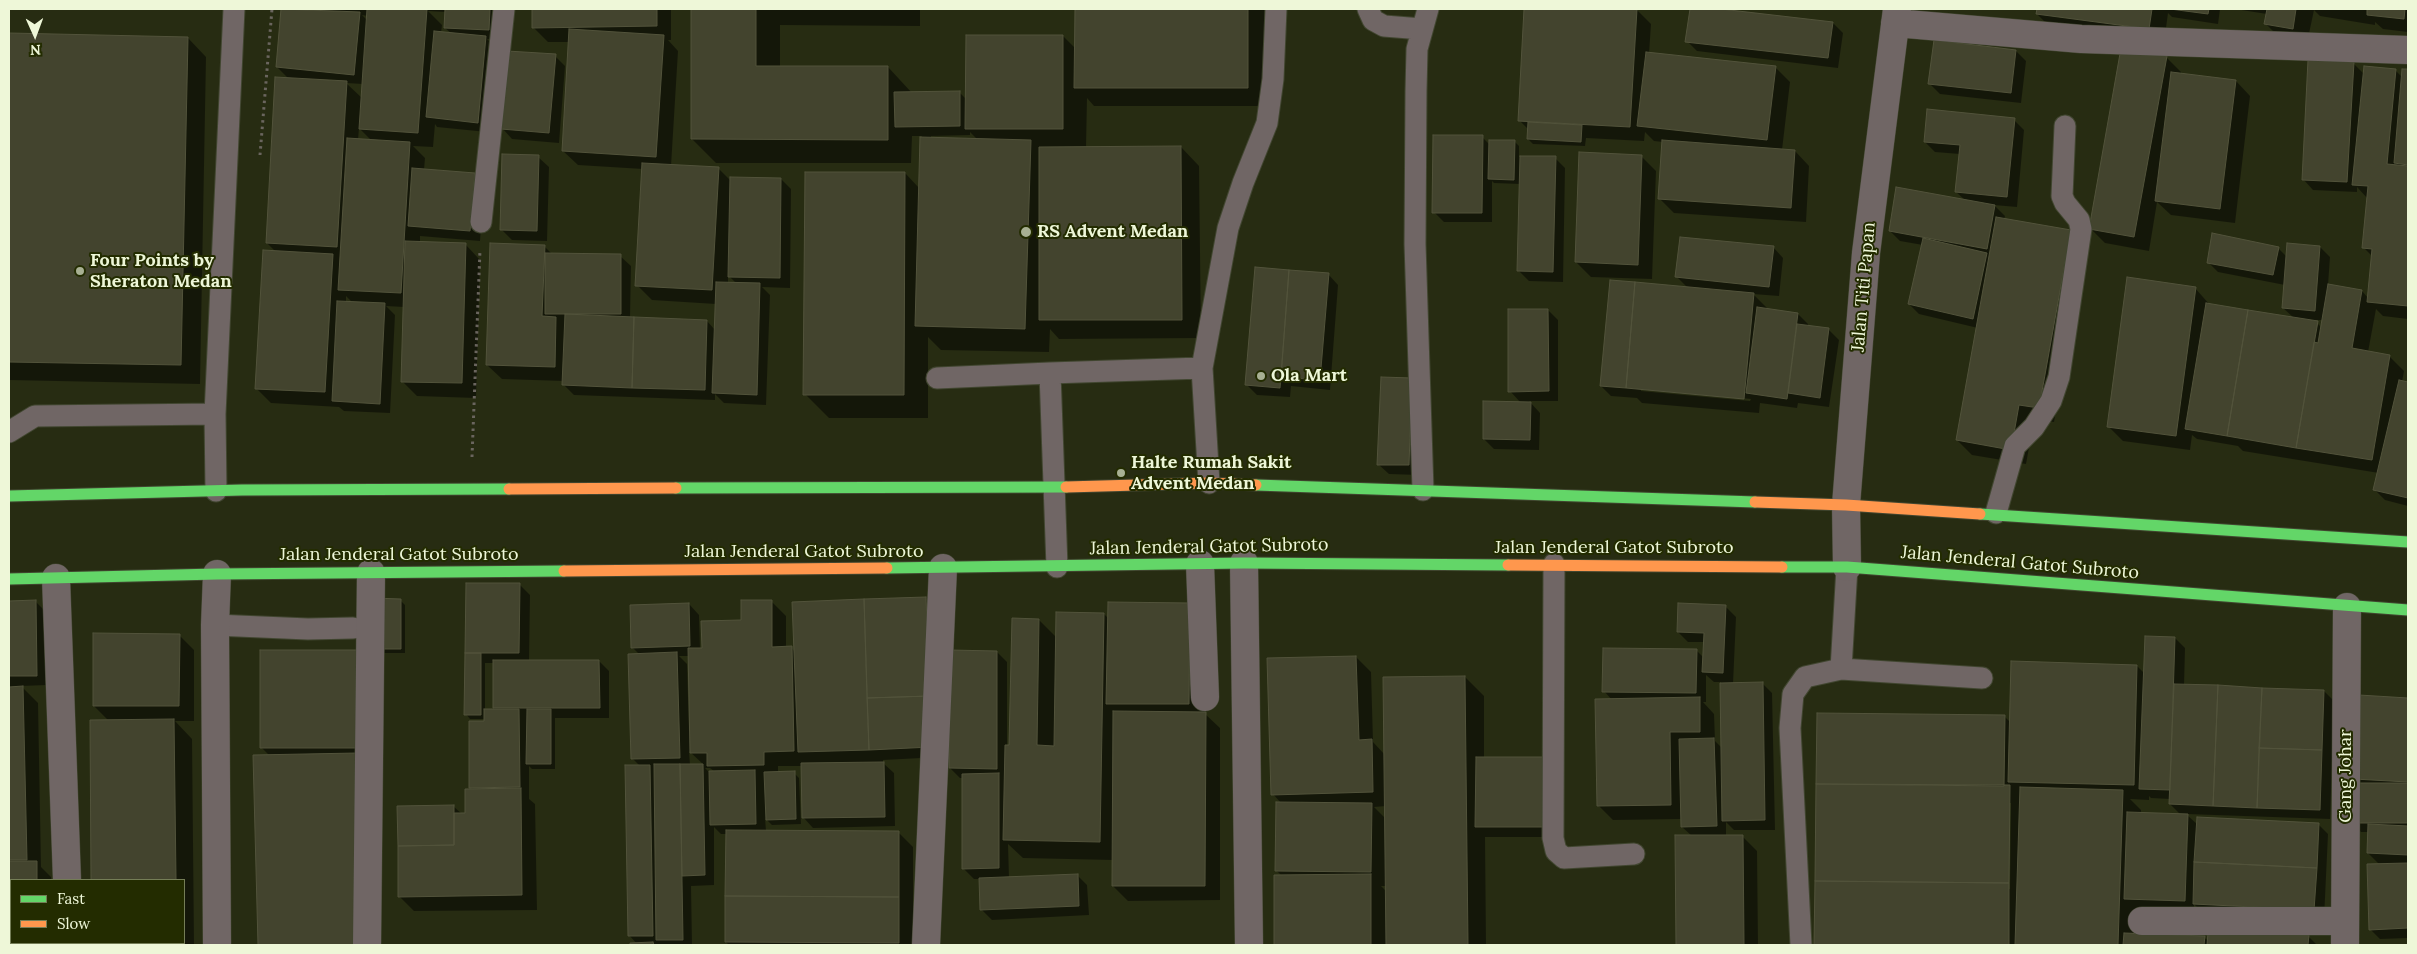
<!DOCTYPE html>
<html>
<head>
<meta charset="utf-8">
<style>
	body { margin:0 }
	#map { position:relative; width:2417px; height:954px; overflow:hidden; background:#272c12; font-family:Lora,serif }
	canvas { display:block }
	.frame { position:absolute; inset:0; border:10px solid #eef7d8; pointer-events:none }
	.legend { position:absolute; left:10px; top:879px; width:175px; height:65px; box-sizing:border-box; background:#232c00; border:1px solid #747d56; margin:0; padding:6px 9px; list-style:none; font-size:15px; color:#eef7d8 }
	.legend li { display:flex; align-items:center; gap:10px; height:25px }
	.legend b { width:25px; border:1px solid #747d56 }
	.north { position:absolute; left:10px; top:10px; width:50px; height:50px; -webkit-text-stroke:4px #232c00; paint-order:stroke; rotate:178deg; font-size:14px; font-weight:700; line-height:20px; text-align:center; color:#eef7d8 }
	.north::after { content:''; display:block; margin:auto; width:18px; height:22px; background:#eef7d8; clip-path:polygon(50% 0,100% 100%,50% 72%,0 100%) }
</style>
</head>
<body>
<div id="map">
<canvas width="2417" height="954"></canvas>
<div class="frame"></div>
<ul class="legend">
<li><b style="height:6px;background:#63d668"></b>Fast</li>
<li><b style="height:6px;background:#ff974d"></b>Slow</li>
</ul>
<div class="north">N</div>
</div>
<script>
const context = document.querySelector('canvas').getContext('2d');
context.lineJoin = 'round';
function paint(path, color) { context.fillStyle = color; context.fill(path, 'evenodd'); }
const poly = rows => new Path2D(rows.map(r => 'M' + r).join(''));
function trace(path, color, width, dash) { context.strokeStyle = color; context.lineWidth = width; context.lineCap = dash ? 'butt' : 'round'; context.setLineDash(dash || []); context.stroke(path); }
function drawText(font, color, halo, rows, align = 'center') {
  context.font = font + ' Lora,serif'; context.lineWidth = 4; context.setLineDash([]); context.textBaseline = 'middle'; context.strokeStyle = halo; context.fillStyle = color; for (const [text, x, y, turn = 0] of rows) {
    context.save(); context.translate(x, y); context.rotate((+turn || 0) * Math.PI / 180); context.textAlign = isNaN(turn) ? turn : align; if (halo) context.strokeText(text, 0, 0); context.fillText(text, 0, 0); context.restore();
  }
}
paint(poly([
	[282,9,500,9,499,40,487,39,496,48,487,132,437,127,435,124,433,147,413,146,425,158,424,170,474,174,484,184,480,241,420,236,420,243,466,245,480,260,476,398,417,396,402,381,404,307,386,306,395,315,390,413,344,411,339,407,271,403,256,388,276,252,267,243,289,79,277,67],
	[428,11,446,12,445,28,452,34,441,33,442,25],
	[362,15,368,16,368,21],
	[346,83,363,84,362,98],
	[359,128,372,141,358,140],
	[346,296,353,303,346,302],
	[533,9,671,9,671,40,668,40,678,51,671,166,718,168,731,181,781,179,791,189,790,288,762,287,770,295,766,405,724,403,715,394,715,400,574,395,564,385,564,381,502,379,487,365,544,246,553,255,620,256,631,266,630,318,707,321,715,330,716,304,652,300,637,285,643,169,578,165,563,151,570,42,548,42,533,27],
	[728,275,737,284,728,284],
	[693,9,920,9,920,26,780,25,780,67,888,67,912,93,959,92,967,100,1063,36,1076,49,1076,9,1267,9,1267,106,1094,106,1087,98,1086,148,1181,147,1199,166,1201,338,1059,339,1050,329,1049,352,941,350,928,337,928,418,829,418,805,394,905,173,920,189,922,136,912,136,911,163,716,163,692,139],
	[970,132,977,139,931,138,931,136,970,135],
	[1525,9,1636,9,1651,24,1649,54,1775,67,1790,82,1782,150,1795,151,1809,166,1806,222,1674,213,1659,198,1663,142,1654,141,1645,132,1644,141,1586,138,1585,146,1533,144,1528,139,1529,130,1519,120],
	[1691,9,1711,9,1833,23,1843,33,1838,68,1697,51,1687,41],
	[2038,9,2220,9,2218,24,2172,17,2168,13,2164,43,2052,29,2037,14],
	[2235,9,2408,9,2408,32,2383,29,2375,22,2375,25,2320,16,2314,10,2307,43,2280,38,2265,23,2267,14],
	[9,34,188,38,206,57,200,384,9,380],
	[2016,51,2026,61,2021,103,1940,94,1930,84],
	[555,56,565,66,559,143,512,139,502,128],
	[2166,57,2181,72,2180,74,2236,81,2250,96,2235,223,2171,215,2157,202,2149,251,2105,243,2090,228],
	[2353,63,2364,74,2395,70,2402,77,2403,70,2408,70,2408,319,2383,316,2376,309,2368,352,2389,356,2404,371,2402,382,2408,383,2408,506,2385,500,2375,490,2379,473,2243,451,2238,446,2197,439,2192,435,2190,450,2123,441,2108,426,2195,288,2210,305,2294,318,2283,308,2285,285,2218,272,2208,262,2278,248,2287,257,2320,247,2330,257,2328,285,2362,291,2368,298,2372,256,2364,248,2368,199,2357,187,2357,192,2313,190,2303,179],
	[2314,320,2324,320,2322,328],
	[2014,120,2024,130,2017,207,1994,205,2005,216,2004,219,2085,246,2054,422,2034,420,2026,464,1972,455,1957,440,1978,328,1919,314,1909,304,1923,245,1900,241,1890,231,1965,200,1956,192,1960,154,1935,152,1925,142],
	[1482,137,1490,145,1514,141,1519,146,1519,157,1555,158,1565,168,1563,282,1529,281,1518,270,1520,184,1494,183,1492,181,1492,222,1444,222,1434,212],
	[1641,156,1656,171,1652,279,1591,277,1576,262],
	[538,157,549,167,547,241,512,240,502,230],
	[1773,247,1783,258,1779,296,1753,294,1769,310,1798,314,1808,324,1808,327,1829,330,1839,340,1829,407,1798,403,1797,408,1760,403,1759,413,1642,403,1637,398,1611,396,1601,386,1688,288,1677,277],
	[1641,388,1751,399,1750,401,1641,391],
	[1256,269,1328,274,1338,285,1330,390,1291,386,1290,397,1257,395,1247,385],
	[1548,310,1558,320,1558,401,1529,401,1540,413,1539,450,1494,449,1484,439,1521,403,1510,391],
	[1411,379,1419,475,1389,474,1378,464],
	[467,584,519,584,530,595,529,661,599,661,609,671,609,718,555,718,555,769,532,769,529,766,529,799,535,804,537,910,414,911,399,896,453,806,462,814,467,814,473,790,470,787,485,719,470,719,466,714],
	[485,663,494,663,494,710,485,710],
	[925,599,940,613,941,757,883,760,883,763,894,773,895,826,813,828,803,817,802,766,778,766,778,773,794,773,799,778,801,824,772,825,765,818,766,831,898,832,913,847,913,945,729,945,726,942,727,834,721,834,714,827,714,885,691,886,692,945,631,945,637,944,629,935,640,766,632,758,640,655,632,647,689,604,699,615,700,649,703,649,771,601,786,616,786,648,791,647,795,652],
	[679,656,690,656,691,731,689,731,687,664],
	[689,751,704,765,690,765],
	[705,768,710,768,715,772,710,773],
	[400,600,405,605,405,653,378,653],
	[35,601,45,611,47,685,21,686,38,703,41,867,51,877,51,880,11,880,11,943,52,943,52,945,9,945,9,602],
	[1725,606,1736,617,1733,684,1762,683,1772,693,1775,830,1734,830,1726,822,1726,836,1742,836,1757,851,1758,945,1677,945,1676,836,1692,836,1682,827,1682,819,1613,820,1598,805,1612,700,1604,691,1696,650,1704,658,1705,642,1688,642,1678,632],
	[1706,675,1714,682,1721,682,1722,748,1715,741,1714,714,1703,702,1706,702],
	[1104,614,1109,619,1205,619,1204,713,1220,728,1220,900,1128,901,1113,886,1113,860,1023,858,1008,844,1009,878,1077,875,1087,885,1089,915,992,920,982,910,980,879,974,879,964,869,963,778,960,778,950,768,997,652,1007,662,1007,747,1010,746,1039,620,1057,638],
	[179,635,194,650,194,721,175,721,192,739,194,945,93,945,93,943,184,943,184,880,92,880,91,721,109,721,94,706],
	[2175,638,2185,648,2184,686,2324,691,2334,701,2330,819,2186,814,2198,825,2318,824,2328,834,2324,919,2204,914,2194,904,2194,911,2138,909,2137,934,2204,937,2209,942,2308,936,2317,945,1816,945,1817,784,2004,716,2010,722,2137,666,2145,674],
	[2149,796,2151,798,2170,799,2170,804,2181,815,2141,814,2141,810,2130,799,2149,800],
	[2009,803,2011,803,2010,889,2008,889],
	[357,652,380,945,259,945,255,756,270,756,261,747],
	[1356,657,1371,672,1373,742,1385,755,1465,677,1484,696,1484,759,1552,837,1485,837,1486,945,1275,945,1275,876,1282,876,1276,870,1281,803,1273,794],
	[1386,806,1386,819,1374,807],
	[1381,886,1387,886,1387,892],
	[2360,696,2408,699,2408,938,2380,939,2370,929,2380,865,2368,853,2369,832,2361,832,2350,822,2356,779]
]), '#0007');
const building = poly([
	[281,9,360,12,354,75,276,67,281,9],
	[367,9,427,9,418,133,359,129,367,9],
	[445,9,490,9,489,30,444,28,445,9],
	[532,9,657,9,657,26,532,28,532,9],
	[691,9,756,9,756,66,888,66,888,140,691,139,691,9],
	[1075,9,1248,9,1248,88,1074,88,1075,9],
	[1524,9,1637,9,1630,127,1518,121,1524,9],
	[1690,9,1721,9,1833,22,1828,58,1685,42,1690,9],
	[2037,9,2152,9,2149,29,2036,14,2037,9],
	[2170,9,2209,9,2208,14,2170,9],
	[2267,9,2296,9,2293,29,2264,24,2267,9],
	[2367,9,2405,9,2404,19,2367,15,2367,9],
	[569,29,664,35,656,157,562,151,569,29],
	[434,31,486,36,478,123,426,117,434,31],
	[9,33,188,37,181,365,9,362,9,33],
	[966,35,1063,35,1063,129,965,129,966,35],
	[1934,40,2016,50,2011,93,1928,84,1934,40],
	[2121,48,2167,56,2134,237,2089,229,2121,48],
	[507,51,556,54,549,133,501,129,507,51],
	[1646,52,1776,66,1767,140,1637,126,1646,52],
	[2308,60,2354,62,2347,182,2302,180,2308,60],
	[2364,66,2396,69,2387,164,2408,166,2408,306,2367,302,2372,249,2362,248,2368,186,2352,185,2364,66],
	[2402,69,2408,69,2408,165,2394,163,2402,69],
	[2171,72,2236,80,2220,209,2155,201,2171,72],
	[275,77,347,81,337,247,266,243,275,77],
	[960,91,960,126,895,127,894,92,960,91],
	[1927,109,2015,118,2007,197,1955,192,1960,145,1924,142,1927,109],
	[1528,122,1582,125,1581,142,1527,139,1528,122],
	[1433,135,1483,135,1482,213,1432,213,1433,135],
	[920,137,1031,140,1025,329,915,326,920,137],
	[347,138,410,142,401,293,338,290,347,138],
	[1489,140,1515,140,1514,180,1488,179,1489,140],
	[1662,140,1795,150,1791,208,1658,199,1662,140],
	[1181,146,1182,320,1039,320,1039,147,1181,146],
	[1579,152,1642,155,1638,265,1575,262,1579,152],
	[502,154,539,155,537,231,500,230,502,154],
	[1520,156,1556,156,1553,272,1517,271,1520,156],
	[642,163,719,167,712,290,635,286,642,163],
	[412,168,475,173,470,231,408,226,412,168],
	[805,172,905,172,904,395,803,395,805,172],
	[730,177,781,178,780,278,728,277,730,177],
	[1896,187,1995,205,1987,249,1889,231,1896,187],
	[1996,217,2071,230,2039,408,2019,405,2011,450,1956,440,1996,217],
	[2212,233,2279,247,2273,275,2207,263,2212,233],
	[1680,237,1774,246,1769,287,1675,277,1680,237],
	[1923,238,1987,253,1973,319,1908,304,1923,238],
	[405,241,466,243,462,383,401,382,405,241],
	[490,243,545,245,542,316,556,317,555,367,486,365,490,243],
	[2287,243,2320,246,2315,311,2282,308,2287,243],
	[263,250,333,254,325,392,255,389,263,250],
	[545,253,621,254,621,314,545,314,545,253],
	[1255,267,1289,270,1280,388,1245,385,1255,267],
	[1289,270,1329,273,1320,380,1281,377,1289,270],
	[2127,277,2196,287,2176,436,2107,427,2127,277],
	[1610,280,1635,282,1626,388,1600,386,1610,280],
	[716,282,760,283,757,395,712,393,716,282],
	[1635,282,1754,293,1744,399,1626,388,1635,282],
	[2328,284,2362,290,2352,348,2390,355,2372,460,2296,448,2314,342,2318,343,2328,284],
	[337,301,385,303,380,404,332,401,337,301],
	[2206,303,2248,310,2227,436,2185,429,2206,303],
	[1757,307,1798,313,1787,399,1746,393,1757,307],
	[1508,309,1548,309,1549,391,1508,392,1508,309],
	[2248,310,2318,321,2296,448,2227,436,2248,310],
	[565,314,634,317,632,388,562,385,565,314],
	[634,317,707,320,705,390,632,388,634,317],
	[1797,324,1829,328,1820,398,1788,393,1797,324],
	[1381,377,1412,378,1409,465,1377,465,1381,377],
	[2399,380,2408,382,2408,498,2373,490,2399,380],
	[1483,401,1531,402,1530,440,1483,439,1483,401],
	[466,583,520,583,519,653,465,653,466,583],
	[926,597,930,696,867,698,864,599,926,597],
	[372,598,401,599,401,649,372,649,372,598],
	[864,599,869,750,798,752,792,602,864,599],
	[36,600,37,676,9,676,9,601,36,600],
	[741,600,772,600,772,647,792,646,794,751,764,752,764,765,707,766,707,753,690,753,688,648,702,648,701,621,741,620,741,600],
	[1108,602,1190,603,1189,704,1106,704,1108,602],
	[689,603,690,646,631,648,630,605,689,603],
	[1678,603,1726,605,1723,673,1702,672,1704,633,1677,632,1678,603],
	[1056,612,1104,613,1100,842,1003,840,1005,745,1009,745,1012,618,1039,619,1037,745,1054,746,1056,612],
	[93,633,180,634,179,706,93,706,93,633],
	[2145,636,2175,637,2170,790,2139,789,2145,636],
	[1603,648,1697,649,1696,693,1602,692,1603,648],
	[260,650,357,650,357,748,260,748,260,650],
	[949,650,997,651,997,769,949,768,949,650],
	[677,652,680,758,631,759,628,654,677,652],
	[465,653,481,653,481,715,464,715,465,653],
	[1356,656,1359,740,1372,739,1373,792,1271,795,1267,658,1356,656],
	[493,660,599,660,600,708,493,708,493,660],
	[2011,661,2137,665,2134,785,2008,782,2011,661],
	[1465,676,1468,945,1386,945,1383,677,1465,676],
	[1763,682,1765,820,1722,821,1720,683,1763,682],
	[2174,684,2218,685,2213,806,2169,804,2174,684],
	[2218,685,2262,688,2257,808,2213,806,2218,685],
	[23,686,27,860,9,860,9,687,23,686],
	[2262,688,2324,690,2322,750,2259,748,2262,688],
	[2359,695,2408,698,2408,782,2354,779,2359,695],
	[930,696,931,747,869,750,867,698,930,696],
	[1700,697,1700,732,1670,732,1671,805,1597,806,1595,699,1700,697],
	[484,709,519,709,520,787,469,788,469,721,484,721,484,709],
	[527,709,551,709,551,764,526,764,527,709],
	[1113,711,1206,712,1205,886,1112,886,1113,711],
	[1817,713,2005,715,2004,786,1816,784,1817,713],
	[174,719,176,880,91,880,90,720,174,719],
	[1714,738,1717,826,1681,827,1679,739,1714,738],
	[2259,748,2322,750,2320,810,2257,808,2259,748],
	[358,753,362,945,258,945,253,755,358,753],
	[1476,757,1543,757,1543,827,1475,827,1476,757],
	[884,762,885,817,802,818,801,763,884,762],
	[654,764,680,764,683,940,656,940,654,764],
	[680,764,703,764,705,875,682,876,680,764],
	[625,765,650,765,653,936,628,936,625,765],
	[755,770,756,824,710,825,709,771,755,770],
	[795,771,796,819,766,820,764,772,795,771],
	[999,773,999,868,962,869,962,774,999,773],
	[2350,783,2408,783,2408,823,2349,823,2350,783],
	[1816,784,2010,785,2009,883,1815,881,1816,784],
	[2020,787,2123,790,2118,945,2015,945,2020,787],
	[521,788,522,895,398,897,398,846,454,845,454,813,465,813,465,789,521,788],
	[1276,802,1372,803,1371,872,1275,871,1276,802],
	[454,805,454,845,398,846,397,806,454,805],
	[2127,812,2188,814,2185,901,2124,899,2127,812],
	[2197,817,2319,823,2317,868,2194,862,2197,817],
	[2368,824,2408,826,2408,855,2367,853,2368,824],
	[726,830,899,831,899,897,725,896,726,830],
	[1675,835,1743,835,1744,945,1676,945,1675,835],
	[9,861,37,861,37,880,11,880,11,943,38,943,9,944,9,861],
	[2194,862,2317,868,2314,910,2193,904,2194,862],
	[2408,863,2408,928,2369,930,2367,864,2408,863],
	[1078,874,1079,906,980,910,979,878,1078,874],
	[1371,874,1371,945,1274,945,1274,875,1371,874],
	[1815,881,2009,883,2009,945,1814,945,1815,881],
	[725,896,899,897,899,943,725,942,725,896],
	[2124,933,2205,936,2204,945,2123,945,2124,933],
	[2208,933,2309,935,2308,945,2207,945,2208,933],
	[653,942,654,945,630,945,630,943,653,942],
	[92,943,176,943,176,945,92,945,92,943]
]);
paint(building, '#43442e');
trace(building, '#52533b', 1);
const lane = poly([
	[1368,9,1373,20,1384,26,1422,29],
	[481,222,504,9],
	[937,378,1050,373],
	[9,432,35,416,215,414],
	[1209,483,1202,368,1228,228,1243,183,1267,123,1273,79,1276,9],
	[1423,490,1415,244,1416,91,1417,49,1428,9],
	[216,491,215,414,234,9],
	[1996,513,2015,446,2034,427,2051,401,2059,377,2081,229,2079,220,2065,203,2062,196,2065,126],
	[1554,564,1553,838,1556,851,1564,858,1634,854],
	[1057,567,1050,373,1202,368],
	[215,625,308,629,353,628],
	[1841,669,1847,567],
	[1801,945,1790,728,1793,694,1805,677,1841,669,1982,678]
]);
const street = poly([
	[1895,23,2081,39,2408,50],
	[1244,563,1249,945],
	[1200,564,1205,697],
	[1847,567,1846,505,1866,253,1897,9],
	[56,578,67,880],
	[2142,921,2345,921],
	[69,943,69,945],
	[217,945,215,625,217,574],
	[367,945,371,573],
	[926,945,943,568],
	[2345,945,2347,607]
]);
const fast = poly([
	[1256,485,1755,502],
	[676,488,1066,487],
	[9,496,242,490,509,489],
	[1980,514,2408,542],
	[1782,567,1847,567,2408,610],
	[887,568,1244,563,1508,565],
	[9,579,217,574,564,571]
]);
const slow = poly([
	[1066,487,1209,483,1256,485],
	[509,489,676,488],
	[1755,502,1846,505,1980,514],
	[1508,565,1782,567],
	[564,571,887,568]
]);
trace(lane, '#414630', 23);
trace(street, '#414630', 29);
trace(fast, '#414630', 13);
trace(slow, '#414630', 13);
trace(poly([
	[260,155,272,9],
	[472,457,480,250]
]), '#6a655e', 3, [2.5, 4]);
trace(lane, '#706665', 21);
trace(street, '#706665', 28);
trace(fast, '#63d668', 11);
trace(slow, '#ff974d', 11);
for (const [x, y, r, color] of [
	[1026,232,6,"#a8b093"],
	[80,271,5,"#a8b093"],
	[1261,376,5,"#a8b093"],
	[1121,473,5,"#a8b093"]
]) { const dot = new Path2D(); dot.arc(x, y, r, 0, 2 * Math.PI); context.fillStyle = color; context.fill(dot); trace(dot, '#232c00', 2); }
drawText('bold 18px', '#eef7d8', '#232c00', [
	["RS Advent Medan",1037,232],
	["Four Points by",90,261],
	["Sheraton Medan",90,282],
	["Ola Mart",1271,376],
	["Halte Rumah Sakit",1131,463],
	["Advent Medan",1131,484]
], 'left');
drawText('18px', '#eef7d8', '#232c00', [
	["Jalan Titi Papan",1864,287,-85],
	["Jalan Jenderal Gatot Subroto",1209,547,-1],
	["Jalan Jenderal Gatot Subroto",1614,548],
	["Jalan Jenderal Gatot Subroto",804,552],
	["Jalan Jenderal Gatot Subroto",399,555],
	["Jalan Jenderal Gatot Subroto",2020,563,5],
	["Gang Johar",2346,776,-90]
]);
</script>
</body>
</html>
